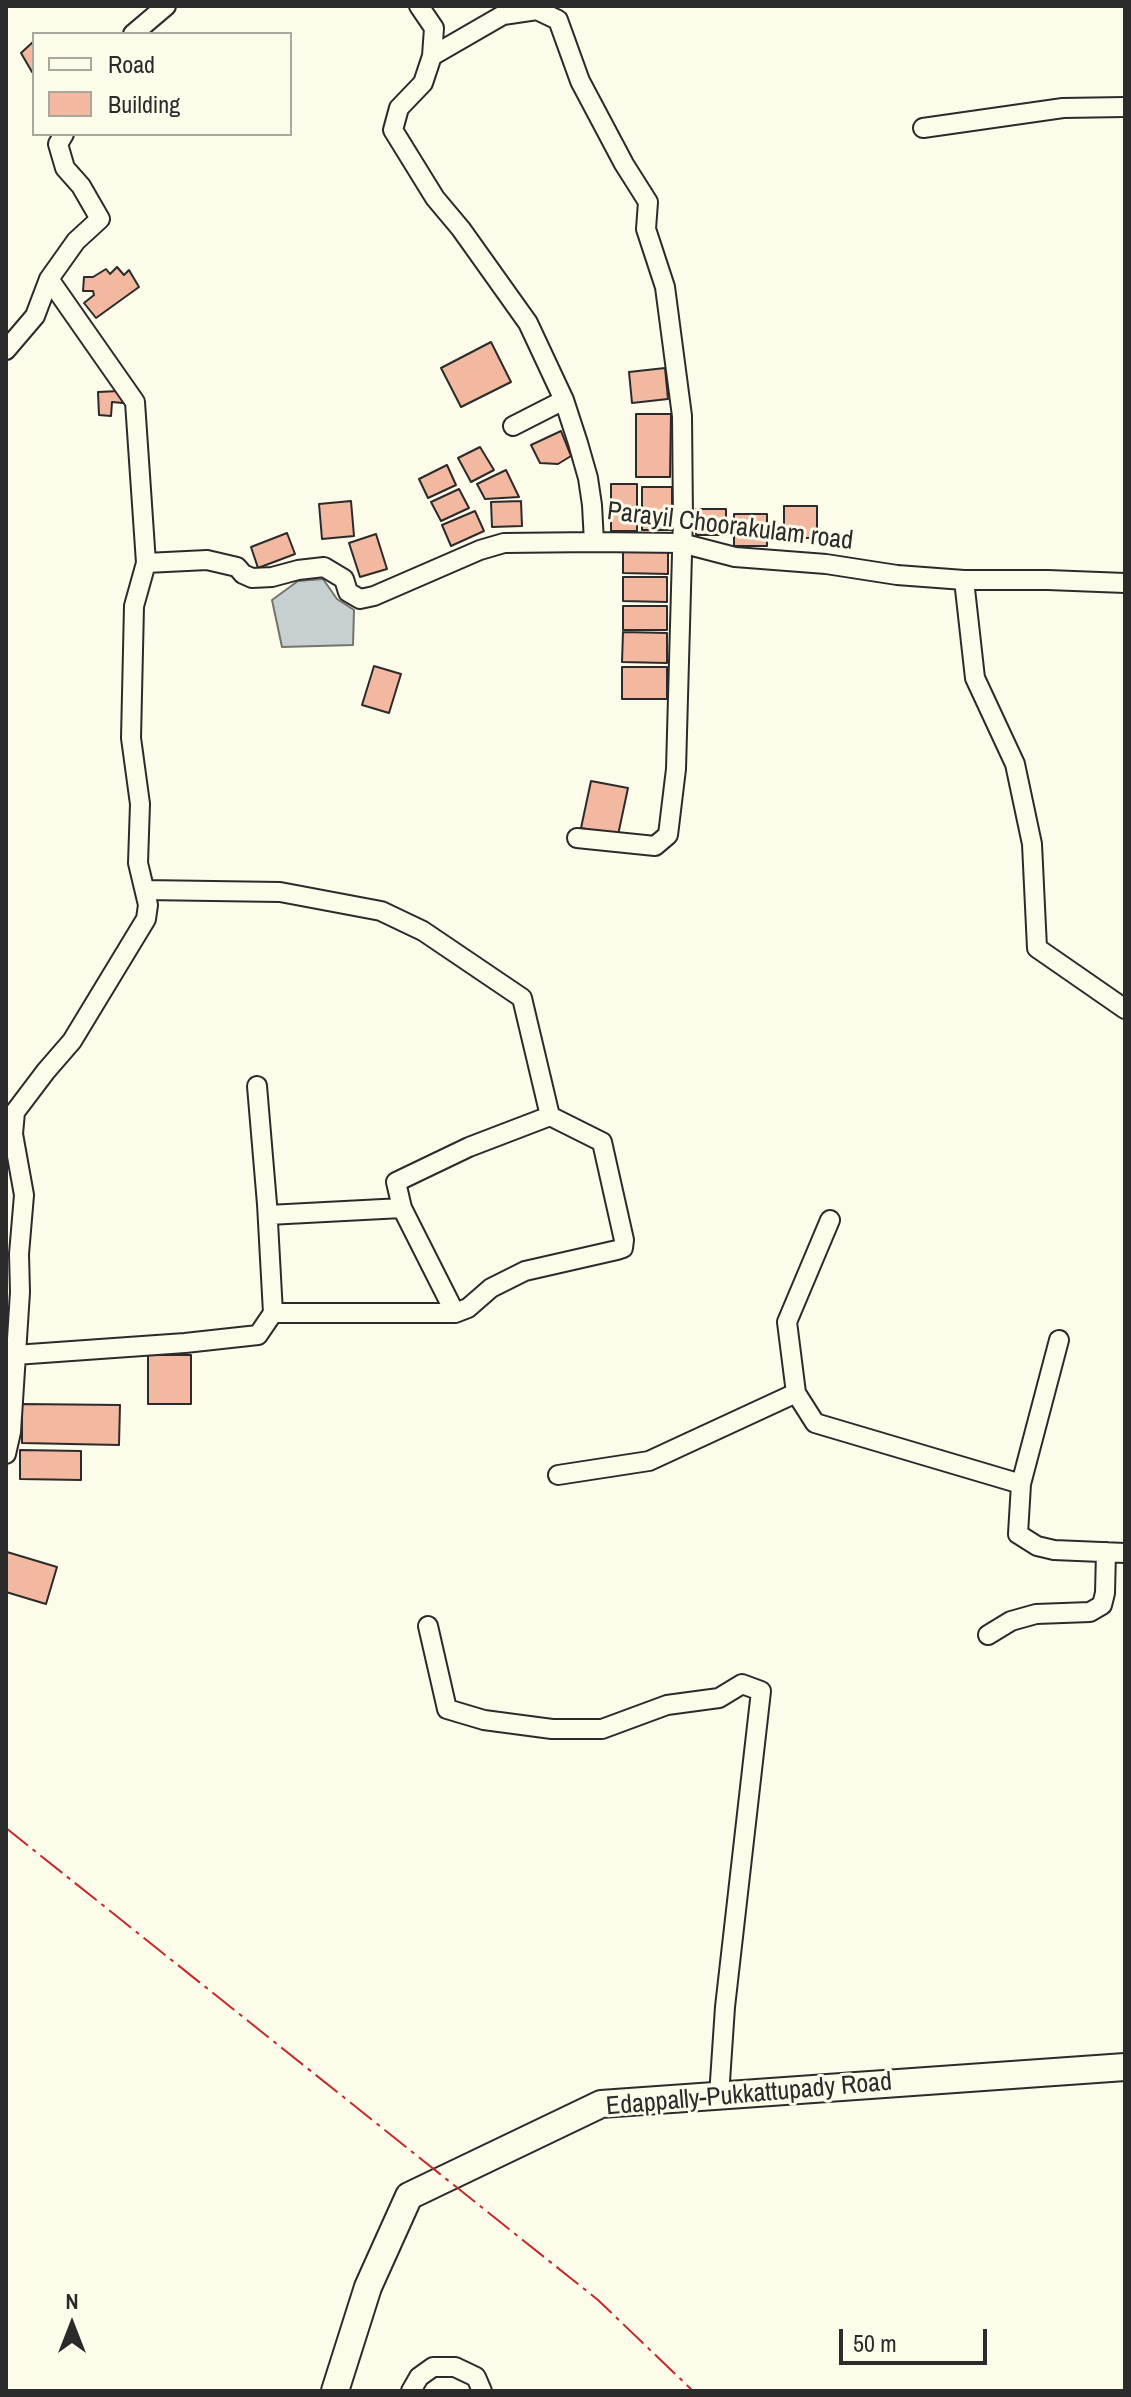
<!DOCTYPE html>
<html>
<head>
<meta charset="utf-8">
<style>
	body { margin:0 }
	#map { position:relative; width:1131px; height:2397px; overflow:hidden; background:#fdfbea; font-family:"Archivo Narrow",sans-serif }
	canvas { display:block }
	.frame { position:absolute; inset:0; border:8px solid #2b2b2b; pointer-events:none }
	.legend { position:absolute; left:32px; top:32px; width:260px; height:104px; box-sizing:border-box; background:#fdfbea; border:2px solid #a9a89e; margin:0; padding:10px 14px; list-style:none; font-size:24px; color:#2b2b2b }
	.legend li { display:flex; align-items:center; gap:16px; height:40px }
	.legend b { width:40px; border:2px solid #a9a89e }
	.north { position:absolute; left:32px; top:2285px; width:80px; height:80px; -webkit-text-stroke:6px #fdfbea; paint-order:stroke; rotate:0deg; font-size:22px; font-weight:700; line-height:32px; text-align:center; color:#2b2b2b }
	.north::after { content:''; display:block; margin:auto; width:28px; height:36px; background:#2b2b2b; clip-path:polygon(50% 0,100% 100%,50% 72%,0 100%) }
	.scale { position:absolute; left:839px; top:2329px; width:148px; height:36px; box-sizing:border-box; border:4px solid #2b2b2b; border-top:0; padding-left:10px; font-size:24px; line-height:28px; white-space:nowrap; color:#2b2b2b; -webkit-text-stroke:6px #fdfbea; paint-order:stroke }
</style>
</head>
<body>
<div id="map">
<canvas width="1131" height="2397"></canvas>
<div class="frame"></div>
<ul class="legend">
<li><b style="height:10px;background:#fdfbea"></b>Road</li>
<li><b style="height:22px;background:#f2b8a0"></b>Building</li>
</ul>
<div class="north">N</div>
<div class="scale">50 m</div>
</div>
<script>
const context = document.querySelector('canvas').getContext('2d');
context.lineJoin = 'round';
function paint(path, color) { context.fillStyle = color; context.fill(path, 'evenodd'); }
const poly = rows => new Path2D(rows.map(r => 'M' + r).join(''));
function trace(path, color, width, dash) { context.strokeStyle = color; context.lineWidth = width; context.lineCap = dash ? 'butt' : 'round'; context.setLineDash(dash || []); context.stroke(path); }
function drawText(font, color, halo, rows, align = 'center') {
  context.font = font + ' "Archivo Narrow",sans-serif'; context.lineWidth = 6; context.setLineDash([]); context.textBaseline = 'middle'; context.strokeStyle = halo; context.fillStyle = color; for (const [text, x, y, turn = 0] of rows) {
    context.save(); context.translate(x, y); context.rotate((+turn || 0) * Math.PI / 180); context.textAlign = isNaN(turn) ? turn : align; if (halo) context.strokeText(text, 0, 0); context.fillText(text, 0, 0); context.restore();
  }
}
const water = poly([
	[323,579,337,599,354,610,353,645,282,647,272,600,298,581,323,579]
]);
paint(water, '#c7d0d0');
trace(water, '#74746e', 2);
const building = poly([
	[34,41,34,70,32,72,21,53,34,41],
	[117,267,124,275,129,270,139,287,96,318,84,303,94,295,93,291,83,291,84,277,93,277,106,269,110,274,117,267],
	[491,342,511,382,461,407,441,368,491,342],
	[665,368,668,399,632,403,629,372,665,368],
	[119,391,123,403,112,402,111,416,99,415,98,392,119,391],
	[636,414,671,414,670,477,636,477,636,414],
	[561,431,571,456,558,464,540,463,531,445,561,431],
	[480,447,494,470,471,482,458,458,480,447],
	[447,465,456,485,428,498,419,479,447,465],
	[506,470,519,497,485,499,477,484,506,470],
	[611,484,637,484,637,531,611,531,611,484],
	[642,487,672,487,672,530,642,530,642,487],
	[459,489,469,508,441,521,431,502,459,489],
	[351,501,354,536,322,539,319,504,351,501],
	[521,501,522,526,492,527,491,502,521,501],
	[784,506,817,506,817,538,784,538,784,506],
	[696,509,726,509,726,535,696,535,696,509],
	[475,511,484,531,451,546,442,525,475,511],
	[734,514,767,514,767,546,734,546,734,514],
	[287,533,295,554,258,568,251,547,287,533],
	[376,534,387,569,360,577,349,543,376,534],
	[623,552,668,552,668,574,623,573,623,552],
	[623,577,667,577,667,602,623,601,623,577],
	[623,606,667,606,667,630,623,630,623,606],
	[623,632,667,633,667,663,622,662,623,632],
	[374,666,401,674,389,713,362,705,374,666],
	[622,667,667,667,667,699,622,699,622,667],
	[591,781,628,788,618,835,581,828,591,781],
	[148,1355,191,1355,191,1404,148,1404,148,1355],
	[22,1404,120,1405,119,1445,22,1443,22,1404],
	[20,1450,81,1451,81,1480,20,1479,20,1450],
	[7,1552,57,1567,46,1604,6,1592,7,1552]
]);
paint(building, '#f2b8a0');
trace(building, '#2b2b2b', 2);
const minor = poly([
	[419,6,434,28,432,56,423,83,399,108,393,130,435,198,461,229,528,323,564,400,578,443,588,478,592,505,594,542,681,543,735,557,826,564,897,575,964,580,1048,580,1125,583],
	[133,34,166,6],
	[432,56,503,15,537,10,558,20,580,81,624,164,648,202,646,229,665,287,682,416,683,518,676,769,668,835,655,846,577,838],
	[923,128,1063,108,1125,107],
	[49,279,135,402,146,563],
	[6,350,35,316,49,279,76,241,100,219,81,186,65,168,58,144,64,134],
	[513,426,564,400],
	[964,580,975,678,1015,764,1032,844,1037,948,1125,1009],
	[145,890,280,892,381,911,423,931,522,998,550,1116],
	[268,1215,402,1208,455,1313],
	[273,1313,455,1313,468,1308,491,1288,525,1271,617,1250,623,1248,624,1240,602,1142,550,1116,469,1147,396,1182,402,1208],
	[1059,1340,1021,1484,1018,1534,1037,1546,1054,1550,1125,1553],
	[15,1355,185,1343,258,1335,273,1313,267,1204,257,1086],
	[796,1393,787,1322,830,1220],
	[6,1454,11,1432,20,1292,19,1254,24,1195,13,1134,15,1112,46,1071,72,1041,146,919,148,905,138,863,140,804,131,738,134,606,146,563,207,560,237,567,243,574,252,578,272,577,298,570,324,567,344,579,348,592,360,599,374,596,480,550,504,543,594,542],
	[558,1475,649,1461,796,1393,815,1423,1021,1484],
	[428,1626,447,1709,484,1720,552,1729,602,1729,667,1705,719,1698,742,1684,761,1691,725,2007,719,2096],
	[988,1635,1011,1621,1036,1614,1090,1612,1102,1605,1105,1593,1106,1552],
	[411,2391,419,2377,433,2367,455,2367,476,2377,482,2391]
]);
const secondary = poly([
	[335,2391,368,2287,409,2196,601,2104,1125,2067]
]);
trace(minor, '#2b2b2b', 22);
trace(secondary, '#2b2b2b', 30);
trace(minor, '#fdfbea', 18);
trace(secondary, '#fdfbea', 26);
trace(poly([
	[6,1828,598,2300,693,2391]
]), '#c62828', 2, [28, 6, 4, 6]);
drawText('26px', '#2b2b2b', '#fdfbea', [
	["Parayil Choorakulam road",730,527,7],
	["Edappally-Pukkattupady Road",749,2095,-5]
]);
</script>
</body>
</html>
